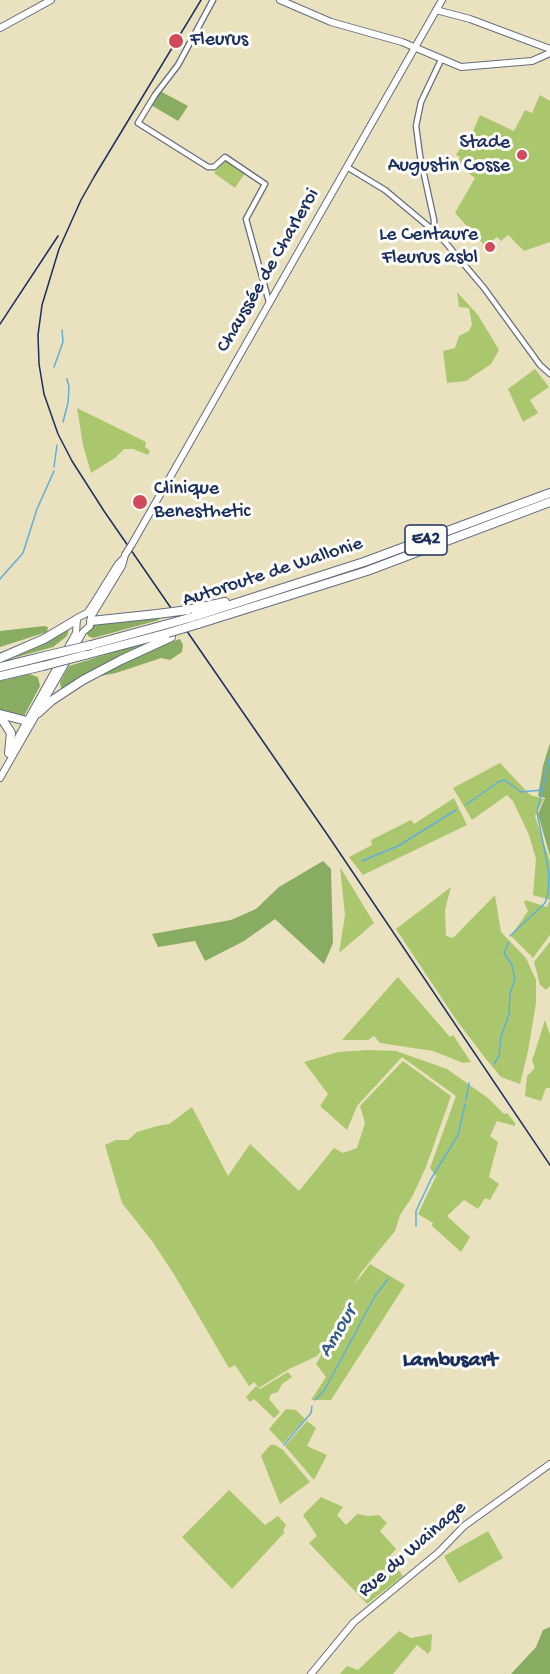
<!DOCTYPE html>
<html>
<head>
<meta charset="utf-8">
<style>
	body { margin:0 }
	canvas { display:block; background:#eae1bf }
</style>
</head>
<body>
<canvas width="550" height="1674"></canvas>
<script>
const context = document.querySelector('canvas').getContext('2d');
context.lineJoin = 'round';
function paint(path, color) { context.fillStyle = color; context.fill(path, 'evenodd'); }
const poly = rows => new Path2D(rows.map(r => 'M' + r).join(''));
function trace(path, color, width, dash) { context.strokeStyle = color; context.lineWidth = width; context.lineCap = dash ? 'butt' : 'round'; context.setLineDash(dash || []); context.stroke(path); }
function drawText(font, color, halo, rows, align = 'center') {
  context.font = font + ' "Gochi Hand",sans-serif'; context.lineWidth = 6; context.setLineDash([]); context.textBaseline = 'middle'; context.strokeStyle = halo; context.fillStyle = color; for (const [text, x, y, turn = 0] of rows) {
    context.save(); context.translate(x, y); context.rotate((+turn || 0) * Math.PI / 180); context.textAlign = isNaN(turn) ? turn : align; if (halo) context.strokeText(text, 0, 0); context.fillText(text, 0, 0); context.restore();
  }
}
paint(poly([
	[540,95,550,101,550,242,524,251,508,235,501,241,497,237,486,247,455,213,475,178,456,164,460,157,456,155,468,135,471,136,480,115,514,131,525,110,532,113],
	[225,159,245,173,235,188,214,173],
	[457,292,478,315,499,350,491,364,466,381,447,383,443,351,455,348,459,336,469,331,472,325,469,308,459,307],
	[535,369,549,387,530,400,538,413,523,422,508,389],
	[77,408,146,442,145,447,150,451,148,455,133,449,124,449,115,458,91,473,83,445],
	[500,763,530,795,544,799,535,816,550,861,550,935,533,958,511,936,528,911,524,902,525,900,547,907,550,900,533,895,536,859,529,835,513,801,507,795,472,820,453,788],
	[454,798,467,825,363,875,349,857,372,845,371,840,411,820,414,824],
	[340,867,374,923,339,953,345,915],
	[451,887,445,910,446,936,453,938,495,895,501,932,526,958,536,980,536,1003,528,1051,520,1084,501,1077,486,1059,457,1021,396,929],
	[550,942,550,986,546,990,540,985,534,962],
	[398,977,450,1037,453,1035,471,1062,463,1063,433,1051,380,1043,374,1036,368,1040,342,1040],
	[545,1020,550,1035,550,1088,546,1088,541,1101,525,1096,527,1076,534,1069,534,1065,532,1061],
	[368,1050,396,1051,447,1069,488,1098,504,1114,507,1113,515,1123,515,1126,497,1121,490,1136,498,1142,489,1177,499,1184,490,1200,485,1198,478,1209,464,1200,447,1216,470,1237,461,1252,432,1226,433,1223,418,1214,436,1176,430,1168,456,1096,402,1057,357,1106,347,1130,320,1106,328,1094,304,1062,338,1052],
	[403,1061,451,1096,426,1167,412,1197,400,1215,395,1231,360,1274,355,1284,370,1264,405,1285,331,1400,311,1400,326,1377,316,1364,324,1350,334,1339,352,1291,331,1339,317,1356,289,1369,259,1388,254,1382,249,1386,235,1365,229,1368,175,1276,152,1241,122,1203,105,1145,116,1140,128,1140,137,1132,157,1126,169,1124,192,1107,228,1176,250,1144,299,1191,334,1148,343,1153,357,1148,365,1123,360,1106],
	[288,1372,292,1377,282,1384,278,1392,271,1394,269,1399,280,1412,274,1418,254,1399,250,1402,246,1397,256,1386,260,1389],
	[286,1409,296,1410,305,1419,283,1444,269,1429],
	[307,1421,316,1428,307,1446,327,1455,314,1480,285,1446],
	[270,1445,275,1445,283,1450,310,1482,280,1504,261,1456],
	[229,1490,265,1525,278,1516,286,1525,283,1531,285,1532,232,1589,182,1537],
	[321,1497,343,1507,337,1515,346,1525,357,1514,368,1516,379,1515,387,1523,380,1531,396,1549,389,1557,403,1576,367,1604,309,1543,317,1536,303,1515],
	[488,1531,503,1558,459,1583,444,1556],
	[399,1631,411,1638,432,1634,431,1650,428,1654,417,1645,393,1674,340,1674,347,1666,358,1670]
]), '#abc76e');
paint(poly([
	[160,91,188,106,178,121,151,105],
	[158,616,159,620,93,638,88,636,87,633,93,624],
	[44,626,48,627,47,632,0,647,0,631],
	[67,628,69,629,67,636,53,647,6,660],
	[180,639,183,645,182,652,170,660,161,658,116,673,95,677,151,649],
	[143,643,145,646,62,689,61,688,60,682,69,666],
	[29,674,38,677,40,686,23,718,0,712,0,681],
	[550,743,550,856,538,814,545,798,538,796,543,766],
	[323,861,331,869,333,943,324,964,275,919,244,941,205,961,195,941,158,947,152,934,231,920,256,909,279,887],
	[550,1627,550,1674,511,1674,536,1647,543,1630]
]), '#88ac61');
trace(poly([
	[54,367,63,342,62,330],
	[63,422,68,403,69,387,67,379],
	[54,467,57,445],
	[0,579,23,553,37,509,54,471],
	[466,805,498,782,505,780,521,792,542,790],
	[362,861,398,846,456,810],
	[510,936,545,903,548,894,549,874,537,812,550,756],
	[494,1064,499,1056,501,1037,509,1014,510,993,515,979,512,965,504,953,509,942],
	[466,1100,469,1083],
	[416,1226,416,1211,431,1179,458,1135,465,1104],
	[315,1400,324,1391,375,1296,388,1279],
	[284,1445,311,1413,312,1406]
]), '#60afda', 1.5);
const minor = poly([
	[213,0,178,65,155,95,138,123,208,167,214,167,225,157,265,184,246,219,269,302],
	[347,167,385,190,440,236,484,288,540,365,550,374],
	[434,230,434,220,420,156,416,126,421,102,441,60]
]);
const major = poly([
	[280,0,331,22,402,42,461,67,532,61,550,53],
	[436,10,470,19,550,49],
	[0,28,51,0],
	[132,544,442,0],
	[73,650,83,632,90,626,91,617,122,566,125,555],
	[11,750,76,633,77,618,87,613,92,606,118,564,123,559],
	[0,778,68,659],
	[311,1674,354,1622,439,1552,464,1526,550,1464]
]);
const highway = poly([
	[188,610,225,602],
	[193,617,364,562,550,493],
	[91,621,157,614],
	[198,624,367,571,550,502],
	[91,645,164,625],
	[85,655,168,633],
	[0,658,44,639,76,620],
	[0,667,49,655],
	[0,676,43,666],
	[38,713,51,701,83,680,121,660,171,637],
	[0,714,27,721],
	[0,716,11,733,9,753]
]);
trace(minor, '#636d80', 7);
trace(major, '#636d80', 8);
trace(highway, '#636d80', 10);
trace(minor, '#fff', 4.5);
trace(major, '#fff', 6);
trace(highway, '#fff', 8);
trace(poly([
	[98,170,81,200,59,249,42,305,38,335,39,364,44,394,58,434,72,461,104,511,329,837,550,1165],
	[94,177,201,0],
	[0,324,58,236]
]), '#1b2f5e', 1.5);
const majorBridge = poly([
	[125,555,132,544]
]);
const highwayBridge = poly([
	[157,614,188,610],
	[164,625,193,617],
	[168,633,198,624],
	[49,655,91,645],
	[43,666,85,655]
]);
trace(majorBridge, '#636d80', 8, []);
trace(highwayBridge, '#636d80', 10, []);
trace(majorBridge, '#fff', 6);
trace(highwayBridge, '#fff', 8);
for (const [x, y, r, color] of [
	[176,41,8,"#d1495b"],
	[522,155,6,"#d1495b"],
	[490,247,6,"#d1495b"],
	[140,502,8,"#d1495b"]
]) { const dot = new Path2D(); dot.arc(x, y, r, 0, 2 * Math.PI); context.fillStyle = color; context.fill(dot); trace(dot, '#fdfcf7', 2); }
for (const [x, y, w] of [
	[426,540,42]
]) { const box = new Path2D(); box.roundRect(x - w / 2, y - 15, w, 30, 4.5); context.fillStyle = '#fdfcf7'; context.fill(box); trace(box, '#1b2f5e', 1.5); }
drawText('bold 18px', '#1b2f5e', null, [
	["E42",426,540]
]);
drawText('20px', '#1b2f5e', '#fdfcf7', [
	["Fleurus",190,41],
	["Stade",510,144,"right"],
	["Augustin Cosse",510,167,"right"],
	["Le Centaure",478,236,"right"],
	["Fleurus asbl",478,259,"right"],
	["Clinique",154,490],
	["Benesthetic",154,513]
], 'left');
drawText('20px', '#1b2f5e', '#fdfcf7', [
	["Chaussée de Charleroi",269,271,-60],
	["Autoroute de Wallonie",273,573,-18],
	["Rue du Wainage",413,1550,-41]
]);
drawText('italic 21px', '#335c89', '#fdfcf7', [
	["Amour",339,1332,-59]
]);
drawText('bold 22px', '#1b2f5e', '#fdfcf7', [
	["Lambusart",450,1362]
]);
</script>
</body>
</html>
